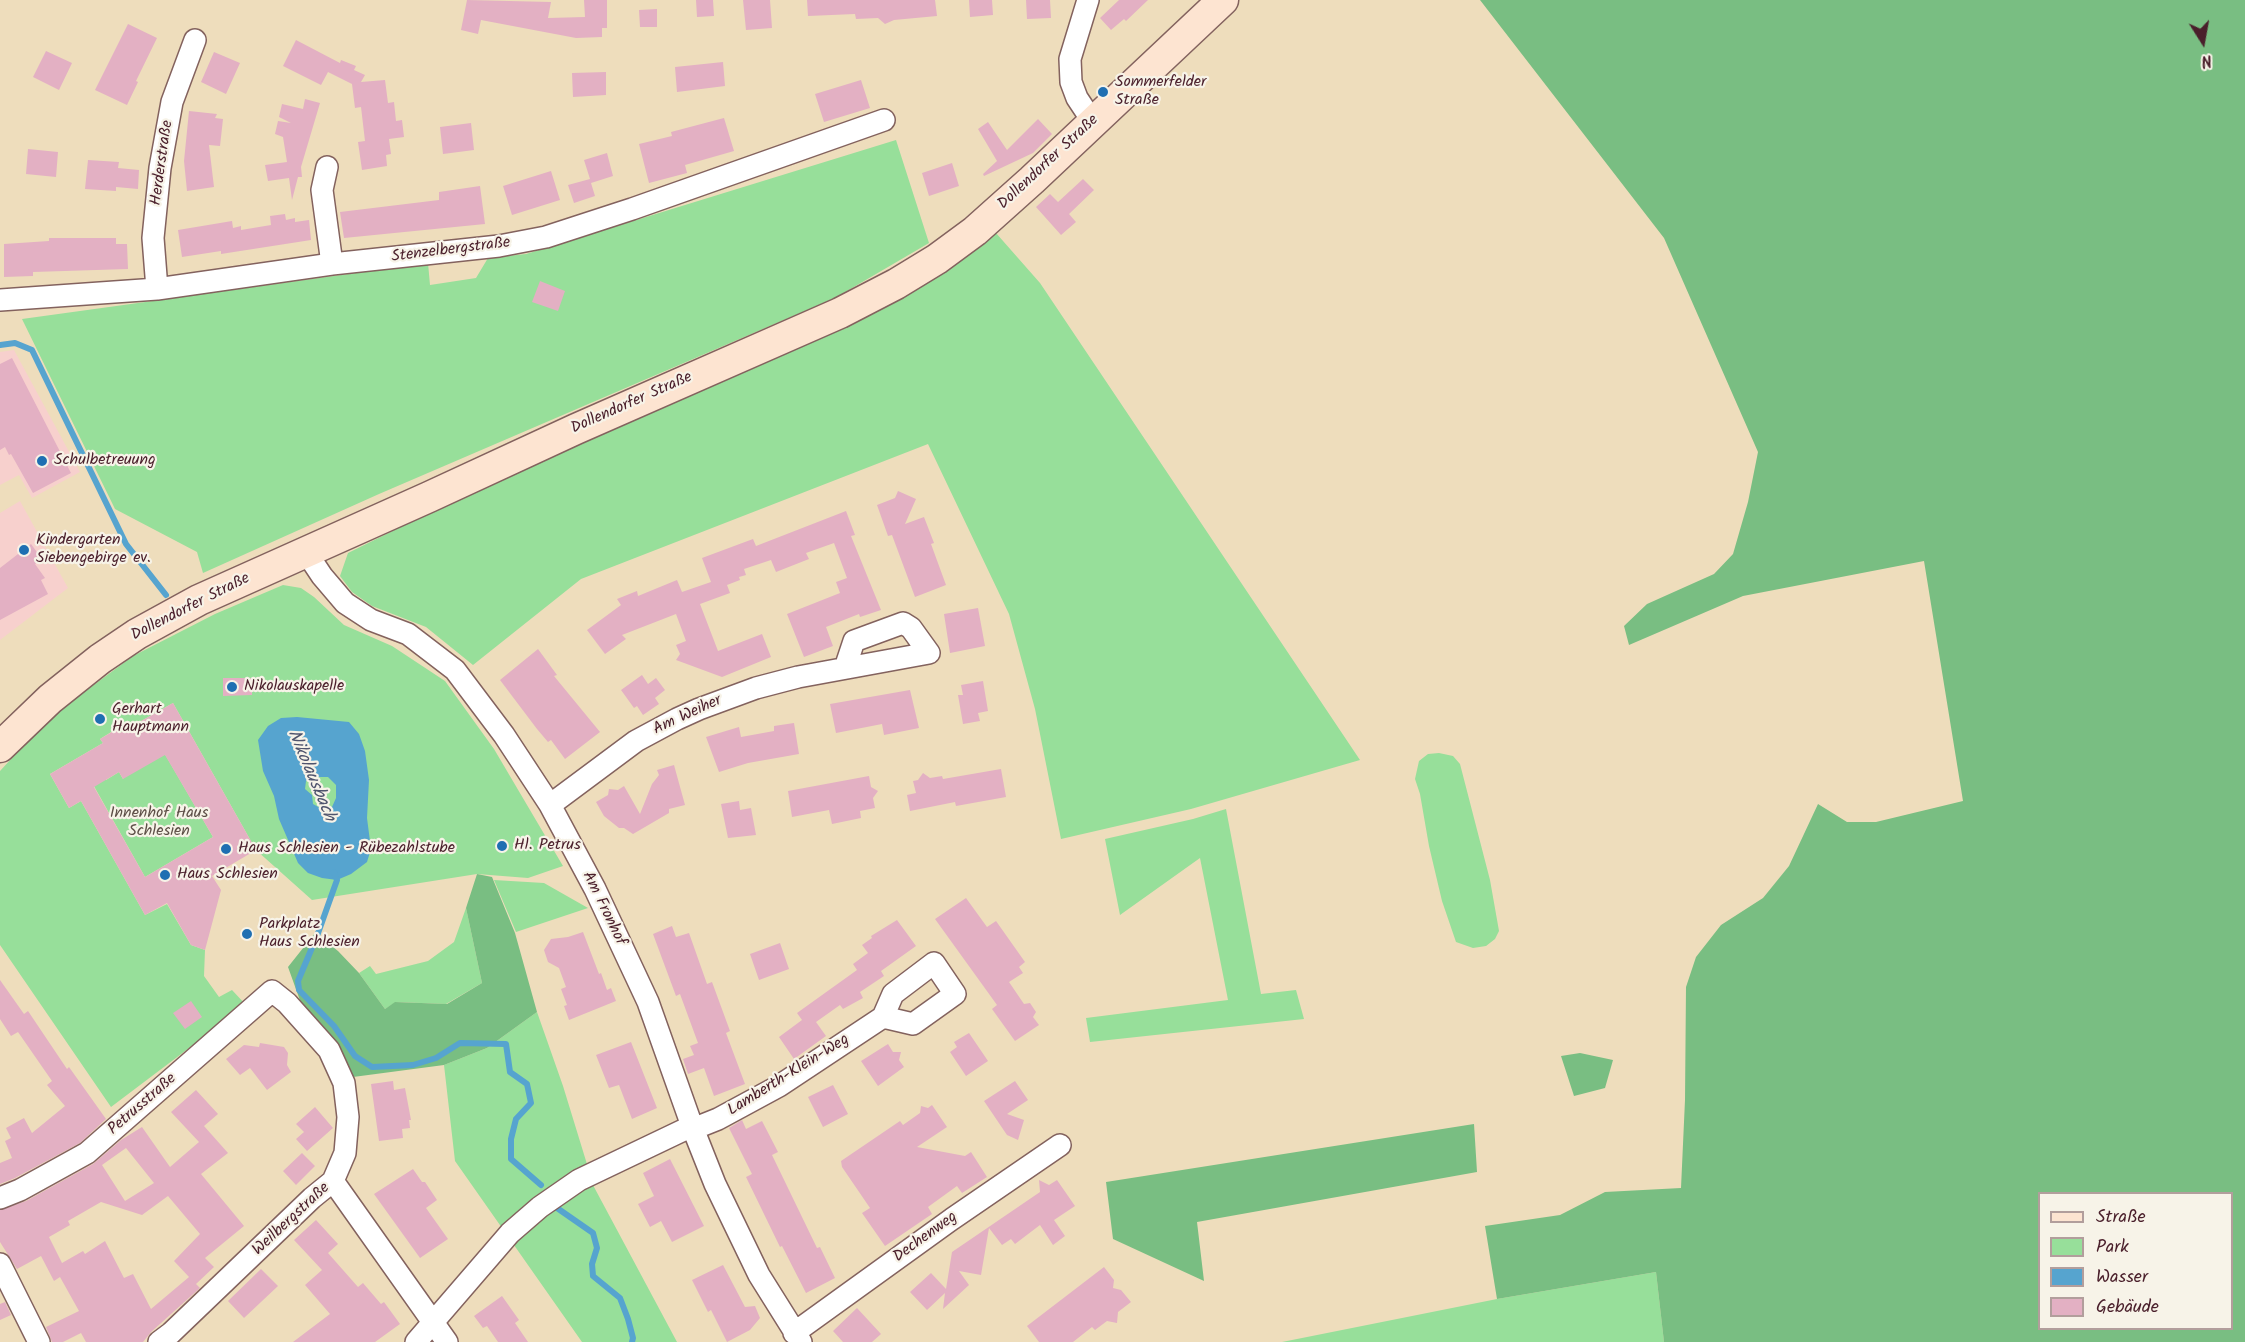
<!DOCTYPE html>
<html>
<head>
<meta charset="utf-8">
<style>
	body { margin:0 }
	#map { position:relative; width:2245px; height:1342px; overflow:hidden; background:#eeddbc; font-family:Kalam,sans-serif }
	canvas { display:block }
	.legend { position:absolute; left:2038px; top:1192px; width:195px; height:138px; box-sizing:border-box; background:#f7f3e8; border:2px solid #b29e9c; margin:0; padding:8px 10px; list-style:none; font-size:18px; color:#4a1f2b }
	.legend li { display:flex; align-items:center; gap:12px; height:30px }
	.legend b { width:30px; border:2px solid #b29e9c }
	.north { position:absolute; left:2173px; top:12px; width:60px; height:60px; -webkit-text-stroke:4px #f7f3e8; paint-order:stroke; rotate:169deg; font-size:16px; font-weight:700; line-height:24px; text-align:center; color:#4a1f2b }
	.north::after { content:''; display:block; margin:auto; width:21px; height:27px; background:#4a1f2b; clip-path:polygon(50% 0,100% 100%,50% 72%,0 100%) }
</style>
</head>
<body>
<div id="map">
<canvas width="2245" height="1342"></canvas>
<ul class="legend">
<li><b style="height:8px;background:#fde4d1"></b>Straße</li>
<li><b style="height:16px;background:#97df9a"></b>Park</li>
<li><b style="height:16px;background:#56a4cf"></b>Wasser</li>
<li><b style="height:16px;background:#e3b0c3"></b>Gebäude</li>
</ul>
<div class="north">N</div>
</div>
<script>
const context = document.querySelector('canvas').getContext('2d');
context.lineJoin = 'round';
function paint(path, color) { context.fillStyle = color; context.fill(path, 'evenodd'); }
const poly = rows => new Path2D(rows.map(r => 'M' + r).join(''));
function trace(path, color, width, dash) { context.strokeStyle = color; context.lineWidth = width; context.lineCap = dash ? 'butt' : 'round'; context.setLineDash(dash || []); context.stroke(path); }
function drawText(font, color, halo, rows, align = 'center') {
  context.font = font + ' Kalam,sans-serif'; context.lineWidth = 4.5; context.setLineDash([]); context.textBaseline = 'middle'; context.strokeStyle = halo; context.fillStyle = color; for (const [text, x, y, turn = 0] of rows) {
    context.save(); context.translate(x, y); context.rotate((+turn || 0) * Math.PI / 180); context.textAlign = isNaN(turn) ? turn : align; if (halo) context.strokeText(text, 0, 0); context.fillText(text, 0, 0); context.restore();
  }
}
paint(poly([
	[14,350,80,472,32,498,19,475,0,485,0,352],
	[20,501,68,588,0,640,0,513]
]), '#f7d0cd');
paint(poly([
	[896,140,929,243,835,298,379,494,203,573,197,552,115,509,22,319,428,263,430,285,476,278,488,258,526,254],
	[996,233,1040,283,1360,760,1191,809,1061,839,1035,709,1009,614,928,444,581,579,473,665,426,627,372,606,352,592,340,576,348,553,512,472,888,304,958,263],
	[283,585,301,588,314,597,344,625,392,646,445,681,494,749,563,866,528,878,477,874,312,900,256,850,173,703,120,733,116,729,100,739,103,743,50,774,69,808,81,801,145,915,167,904,191,945,205,950,204,976,219,997,232,990,246,1005,111,1107,0,945,0,771,49,718,133,656,215,614],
	[148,725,213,837,145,877,81,763,93,756,106,780,119,772,123,779],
	[1439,753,1453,756,1460,764,1490,880,1499,931,1495,939,1486,946,1473,948,1456,942,1442,901,1429,846,1420,794,1415,779,1419,761,1428,754],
	[1226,809,1261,994,1296,990,1304,1019,1090,1042,1086,1018,1228,1000,1200,858,1120,915,1105,839,1193,819],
	[494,880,544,883,588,908,516,932],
	[466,908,482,983,446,1004,396,1002,385,1009,359,973,370,966,376,974,428,961,454,942],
	[537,1012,563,1086,594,1187,677,1342,582,1342,455,1161,444,1065,487,1048],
	[1656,1272,1664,1342,1282,1342,1497,1299]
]), '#97df9a');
paint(poly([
	[1480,0,2245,0,2245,1342,1664,1342,1656,1272,1497,1299,1485,1226,1560,1215,1605,1192,1681,1188,1685,1100,1686,987,1696,957,1721,925,1763,898,1789,866,1818,804,1847,822,1876,822,1963,801,1924,561,1743,596,1629,645,1624,626,1647,604,1714,574,1733,554,1748,502,1758,452,1664,238],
	[2040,1194,2232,1194,2232,1328,2040,1328],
	[477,874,492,877,515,933,537,1012,487,1048,444,1065,353,1077,302,1006,288,967,315,933,338,951,359,973,385,1009,395,1002,447,1004,482,983,466,908],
	[1580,1053,1613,1060,1605,1088,1574,1096,1561,1056],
	[1474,1124,1477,1172,1197,1222,1204,1281,1113,1239,1106,1182]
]), '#79be82');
paint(poly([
	[297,717,349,722,359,734,365,751,369,780,367,818,371,849,367,862,351,874,337,880,322,878,308,873,298,863,279,819,274,796,263,771,258,740,268,726,281,718],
	[311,777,328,777,336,785,336,798,332,807,322,809,313,804,312,795,305,789,306,781]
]), '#56a4cf');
trace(poly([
	[0,345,15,343,32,350,126,544,166,595],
	[334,872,337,880,317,936,298,981,299,990,334,1026,355,1056,372,1067,413,1065,436,1058,460,1043,506,1044,510,1072,527,1084,531,1103,516,1119,511,1139,511,1159,541,1185],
	[557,1208,593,1233,597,1248,592,1264,593,1276,620,1298,628,1319,633,1338,632,1342]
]), '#56a4cf', 6);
paint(poly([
	[467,0,551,2,548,18,585,17,584,0,607,0,607,28,602,28,602,37,576,38,481,20,478,34,461,30],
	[696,0,713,0,714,16,697,17],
	[743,0,770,0,772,28,746,30],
	[807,0,935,0,937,16,894,20,885,24,878,18,856,19,855,14,808,16],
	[969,0,992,0,993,15,970,17],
	[1026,0,1050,0,1051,18,1027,19],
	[1119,0,1148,0,1126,21,1124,19,1111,30,1100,18],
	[657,9,657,27,640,27,639,10],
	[128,24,157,38,136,81,138,82,127,105,95,90],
	[296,40,340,63,341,60,356,66,354,70,365,75,361,82,385,80,388,103,394,102,396,121,402,120,404,137,389,139,391,154,386,155,387,166,362,170,358,142,365,141,361,107,355,108,352,84,328,72,321,85,283,66],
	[46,51,72,63,59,90,33,77],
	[214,52,240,63,226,94,201,82],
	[723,62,725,86,677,92,675,67],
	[606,72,606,95,573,97,572,73],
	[861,80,870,108,824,122,815,94],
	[305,99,320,103,301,167,302,177,298,177,292,200,289,178,268,181,265,165,287,162,283,137,275,134,278,121,291,123,279,117,282,104,303,109],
	[189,111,217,114,215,118,223,119,220,146,209,145,214,187,187,191,184,161],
	[724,118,734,151,685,165,687,173,649,183,639,144,672,136,671,132],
	[1038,119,1052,134,1033,153,984,176,983,174,997,161,978,129,988,122,1007,150],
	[471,123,474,150,443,154,440,127],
	[28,149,58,152,56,177,26,174],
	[607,153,613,176,591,183,595,196,574,203,568,185,590,179,584,160],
	[88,160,119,162,118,168,139,170,138,189,116,187,116,191,85,189],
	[952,163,959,186,929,196,922,173],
	[551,171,560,200,512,215,503,186],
	[1083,179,1094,190,1069,214,1076,222,1061,235,1036,207,1050,194,1058,202],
	[480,186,485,224,344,238,340,212,439,200,439,192],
	[285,214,286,220,295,218,295,222,309,220,311,240,221,254,221,251,182,257,178,230,232,221,233,228,241,226,241,230,271,225,270,216],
	[49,238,116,238,116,244,127,244,128,269,33,272,33,276,4,277,4,244,49,241],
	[540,281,565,291,558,311,532,302],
	[12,358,71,473,33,493,11,454,9,455,5,447,0,450,0,364],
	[898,491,916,499,905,524,924,517,934,543,931,544,946,585,915,597,892,535,888,536,877,505,895,498],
	[846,511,855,535,851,536,881,610,860,617,859,614,826,627,833,646,804,657,787,614,840,593,836,582,847,578,834,543,806,553,809,559,776,572,771,560,744,569,746,575,739,577,740,580,727,585,730,593,700,604,718,651,762,634,771,657,722,677,676,660,680,654,676,645,686,641,676,614,622,635,626,639,605,654,587,630,621,605,617,599,637,591,638,596,677,580,682,592,711,582,702,558,753,539,756,546],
	[31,544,42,559,35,564,45,578,41,580,48,594,0,620,0,568],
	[978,608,985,646,950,653,944,614],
	[538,649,557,675,554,676,600,732,565,759,551,740,548,742,537,729,500,680],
	[642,675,648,684,656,678,665,690,655,698,659,704,643,715,637,706,634,708,621,690],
	[223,678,252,678,252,695,223,696],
	[983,681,988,711,978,713,980,721,963,724,958,695,963,695,961,685],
	[910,690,919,728,884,735,882,724,836,733,830,704],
	[173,703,256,850,212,876,221,890,205,950,191,945,167,903,145,915,81,801,69,808,50,774,103,743,100,739,117,729,120,733],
	[165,755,213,837,145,877,94,787,119,772,123,779],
	[794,723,799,754,748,763,719,772,706,737,739,727,741,737,774,731,774,726],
	[674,765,685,805,669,809,669,813,633,834,624,828,619,828,604,816,596,802,608,795,609,789,618,790,624,786,640,814,652,784,659,775,657,770],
	[1001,769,1006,797,956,806,955,802,910,811,907,795,916,793,913,781,918,780,923,773,930,778,942,776,943,779],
	[869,776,871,787,878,791,873,798,875,808,860,811,861,818,832,824,829,810,792,817,788,791],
	[739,801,740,810,751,808,756,835,728,838,721,804],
	[966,898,987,927,996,921,1025,962,1019,967,1023,973,1009,982,1024,1004,1030,1003,1036,1012,1033,1017,1039,1025,1015,1041,992,1009,997,1005,935,919],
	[897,920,916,946,881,971,884,976,860,992,863,998,843,1009,840,1005,816,1022,826,1036,794,1059,779,1037,802,1020,797,1013,857,970,853,964,868,953,862,945,872,938,871,936],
	[672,926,676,937,689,933,707,984,712,982,730,1031,726,1033,745,1084,714,1096,704,1068,688,1074,683,1059,694,1055,690,1046,698,1043,680,994,676,996,653,934],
	[583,932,599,974,601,973,607,990,611,988,616,1001,569,1020,564,1006,567,1005,561,989,566,987,559,968,548,962,544,950,551,939,568,937],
	[780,943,789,969,759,980,750,954],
	[0,980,24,1014,28,1011,67,1069,69,1067,106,1119,80,1143,15,1178,0,1184,0,1163,12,1158,5,1141,11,1138,6,1128,24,1118,32,1133,65,1106,47,1085,52,1081,18,1032,11,1036,0,1019],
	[191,1001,202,1017,185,1029,173,1013],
	[969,1033,988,1061,966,1076,950,1052,957,1047,954,1042],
	[631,1042,657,1108,632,1119,619,1085,609,1088,596,1055],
	[260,1043,284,1047,288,1053,287,1065,291,1072,267,1090,250,1068,240,1075,226,1059,244,1045,259,1047],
	[888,1044,893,1052,901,1052,899,1060,904,1067,878,1086,861,1061],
	[393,1081,394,1090,405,1088,411,1120,409,1120,410,1128,402,1129,403,1138,379,1141,371,1084],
	[1015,1081,1028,1100,1007,1114,1024,1120,1018,1140,1007,1135,984,1101],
	[833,1085,848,1114,823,1127,808,1097],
	[196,1090,218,1114,204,1126,228,1153,201,1174,244,1226,205,1258,214,1267,196,1284,200,1288,151,1332,143,1342,86,1342,81,1333,63,1342,52,1342,46,1327,79,1311,60,1277,54,1281,41,1256,17,1269,0,1242,0,1210,26,1201,93,1164,121,1140,142,1127,170,1167,199,1142,171,1112],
	[126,1148,154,1183,125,1201,102,1165],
	[168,1196,200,1234,174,1261,189,1277,151,1309,133,1274,124,1278,105,1241,85,1254,83,1251,62,1263,49,1237,70,1225,68,1221,101,1202,142,1215],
	[932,1105,947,1127,917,1147,965,1156,971,1152,987,1177,962,1193,957,1186,928,1207,932,1214,885,1246,862,1213,870,1208,842,1167,841,1161,900,1121,903,1125,920,1113,921,1106,928,1108],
	[315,1107,333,1128,307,1151,296,1139,304,1132,296,1124],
	[742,1120,746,1129,762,1121,778,1152,772,1155,817,1248,820,1247,835,1278,806,1293,782,1246,780,1247,746,1177,752,1174,729,1128],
	[302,1153,315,1166,296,1185,283,1171],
	[670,1159,704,1226,672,1242,661,1221,650,1227,638,1204,654,1196,643,1173],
	[413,1169,422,1182,425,1182,437,1200,426,1208,448,1239,420,1258,374,1194],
	[1039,1180,1049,1185,1057,1180,1075,1206,1054,1220,1065,1236,1053,1245,1040,1225,1015,1244,1011,1239,1002,1245,989,1228,981,1275,959,1271,969,1285,943,1309,945,1293,927,1310,910,1292,931,1273,946,1289,952,1252,1040,1192],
	[316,1220,338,1244,328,1253,358,1287,363,1283,381,1304,384,1302,400,1324,375,1342,293,1342,330,1314,305,1285,322,1270,294,1240],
	[723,1265,745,1307,755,1306,760,1318,750,1330,727,1342,711,1310,708,1312,692,1280],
	[1104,1267,1114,1280,1113,1288,1121,1290,1131,1302,1118,1312,1117,1323,1107,1321,1095,1330,1092,1327,1073,1342,1039,1342,1027,1326],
	[261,1269,278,1286,244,1318,228,1301],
	[502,1296,519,1320,515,1323,528,1342,498,1342,487,1326,483,1328,474,1316],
	[5,1302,11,1315,0,1320,0,1304],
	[857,1308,881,1334,872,1342,843,1342,833,1331]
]), '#e3b0c3');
const street = poly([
	[1088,0,1070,59,1071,82,1077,98,1093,122],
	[327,167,322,190,332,264],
	[157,289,153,238,160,168,172,102,195,40],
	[0,300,157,289,332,264,499,246,546,237,632,209,884,120],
	[306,552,322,576,345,603,371,620,408,634,455,670,504,735,550,805,595,889,648,1002,692,1126,715,1184,759,1275,801,1342],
	[550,805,636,741,677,719,699,709,756,688,798,677,929,653,911,628,903,623,854,641,845,668],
	[693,1129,718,1119,779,1086,883,1017,913,1024,955,994,934,963,893,994,883,1017],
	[333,1181,447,1342],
	[0,1198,20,1190,87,1153,272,991,287,1003,329,1050,344,1083,348,1117,345,1153,333,1181,312,1198,171,1333,159,1342],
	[0,1264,39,1342],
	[794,1333,952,1219,1060,1145],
	[416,1342,510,1233,540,1207,579,1180,692,1126]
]);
const secondary = poly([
	[0,747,50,699,100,659,137,634,199,600,429,497,576,429,840,313,896,284,937,259,975,231,1032,180,1223,0]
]);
trace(street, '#83625e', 24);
trace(secondary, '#83625e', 33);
trace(street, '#fff', 21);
trace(secondary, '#fde4d1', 30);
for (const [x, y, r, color] of [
	[1103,92,6,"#1f6fb2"],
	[42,461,6,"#1f6fb2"],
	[24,550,6,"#1f6fb2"],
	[232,687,6,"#1f6fb2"],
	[100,719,6,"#1f6fb2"],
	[502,846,6,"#1f6fb2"],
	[226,849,6,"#1f6fb2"],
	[165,875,6,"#1f6fb2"],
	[247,934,6,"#1f6fb2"]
]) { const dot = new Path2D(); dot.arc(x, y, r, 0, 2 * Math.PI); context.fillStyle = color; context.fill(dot); trace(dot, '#f7f3e8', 2); }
drawText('16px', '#4a1f2b', '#f7f3e8', [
	["Sommerfelder",1115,83],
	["Straße",1115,101],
	["Schulbetreuung",54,461],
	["Kindergarten",36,541],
	["Siebengebirge ev.",36,559],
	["Nikolauskapelle",244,687],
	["Gerhart",112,710],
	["Hauptmann",112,728],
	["Hl. Petrus",514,846],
	["Haus Schlesien - Rübezahlstube",238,849],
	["Haus Schlesien",177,875],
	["Parkplatz",259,925],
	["Haus Schlesien",259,943]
], 'left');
drawText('16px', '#4a1f2b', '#f7f3e8', [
	["Herderstraße",163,163,-82],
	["Dollendorfer Straße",1049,163,-43],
	["Stenzelbergstraße",451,251,-7],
	["Dollendorfer Straße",632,404,-24],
	["Dollendorfer Straße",191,608,-27],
	["Am Weiher",688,716,-25],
	["Am Fronhof",603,909,64],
	["Lamberth-Klein-Weg",789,1076,-32],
	["Petrusstraße",143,1105,-41],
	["Weilbergstraße",292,1220,-43],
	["Dechenweg",926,1238,-36]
]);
drawText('16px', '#5d4f47', '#f7f3e8', [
	["Innenhof Haus",159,814],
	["Schlesien",159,832]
]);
drawText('italic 18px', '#4f546d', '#f7f3e8', [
	["Nikolausbach",310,776,67]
]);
</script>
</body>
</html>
